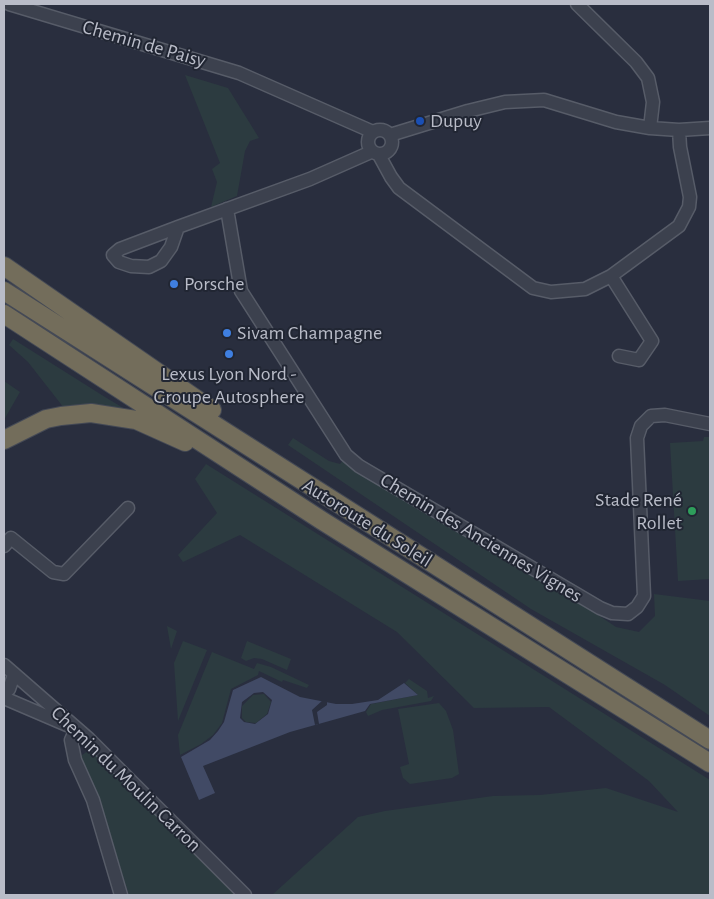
<!DOCTYPE html>
<html>
<head>
<meta charset="utf-8">
<style>
	body { margin:0 }
	#map { position:relative; width:714px; height:899px; overflow:hidden; background:#292e3e; font-family:"Alegreya Sans",sans-serif }
	canvas { display:block }
	.frame { position:absolute; inset:0; border:5px solid #b9bcc8; pointer-events:none }
</style>
</head>
<body>
<div id="map">
<canvas width="714" height="899"></canvas>
<div class="frame"></div>
</div>
<script>
const context = document.querySelector('canvas').getContext('2d');
context.lineJoin = 'round';
function paint(path, color) { context.fillStyle = color; context.fill(path, 'evenodd'); }
const poly = rows => new Path2D(rows.map(r => 'M' + r).join(''));
function trace(path, color, width, dash) { context.strokeStyle = color; context.lineWidth = width; context.lineCap = dash ? 'butt' : 'round'; context.setLineDash(dash || []); context.stroke(path); }
function drawText(font, color, halo, rows, align = 'center') {
  context.font = font + ' "Alegreya Sans",sans-serif'; context.lineWidth = 4; context.setLineDash([]); context.textBaseline = 'middle'; context.strokeStyle = halo; context.fillStyle = color; for (const [text, x, y, turn = 0] of rows) {
    context.save(); context.translate(x, y); context.rotate((+turn || 0) * Math.PI / 180); context.textAlign = isNaN(turn) ? turn : align; if (halo) context.strokeText(text, 0, 0); context.fillText(text, 0, 0); context.restore();
  }
}
paint(poly([
	[185,75,228,88,259,138,250,141,245,151,237,196,211,207,217,182,212,169,220,163],
	[13,339,105,397,130,412,64,408,28,362,9,345],
	[4,381,20,392,4,420],
	[704,437,710,437,710,579,678,581,670,443,703,441],
	[293,438,329,461,340,464,345,458,526,567,616,627,639,632,655,616,654,594,710,601,710,716,665,685,531,609,288,445],
	[206,464,710,780,710,895,272,895,358,817,385,811,493,796,540,795,606,788,678,812,649,781,549,707,474,708,397,632,240,535,183,562,178,555,217,513,195,479],
	[167,626,177,631,171,649],
	[183,641,207,650,178,721,174,663],
	[247,641,291,659,287,670,262,659,254,658,246,661,241,658],
	[212,652,254,669,257,663,271,667,309,685,307,688,283,680,282,682,259,671,258,675,231,689,222,723,213,735,201,744,180,755,178,735],
	[409,679,427,691,428,698,434,696,431,701,382,710,368,716,366,712,371,704,418,695,405,683],
	[264,694,271,702,267,714,256,723,246,722,242,718,242,706,253,695],
	[439,703,446,711,453,730,459,774,452,778,410,784,403,778,400,767,409,764,398,709],
	[91,749,111,769,236,895,129,895,101,808,79,757]
]), '#2c3b40');
paint(poly([
	[261,677,300,697,336,704,352,704,378,700,404,683,418,695,370,704,365,711,290,732,203,766,215,793,199,800,181,757,210,740,218,731,224,722,233,690],
	[263,692,272,700,268,714,255,724,244,722,240,718,242,702,254,693]
]), '#414a65');
paint(poly([
	[323,700,327,701,327,705,317,712,319,724,315,725,312,710]
]), '#292e3e');
const minor = poly([
	[9,4,239,73,373,132],
	[577,4,636,62,648,78,653,102,650,128],
	'368 142a12 12 0 1 1 24 0a12 12 0 1 1-24 0Z',
	[390,135,468,111,505,102,544,100,616,122,650,128,679,130,710,128],
	[379,155,391,177,399,188,533,288,551,292,585,289,611,276,679,226,689,207,690,197,680,147,679,130],
	[227,209,241,291,346,455,359,466,600,608,612,613,628,614,637,607,644,596,637,438,641,426,651,416,665,415,710,424],
	[178,227,171,247,161,261,149,267,131,266,119,262,113,255,120,249,178,227,310,179,371,152],
	[611,276,652,341,639,360,619,356],
	[4,546,11,538,53,572,64,574,128,508],
	[4,665,89,739,245,895],
	[4,694,9,689,14,675],
	[4,698,67,725],
	[76,729,71,740,75,760,93,800,121,895]
]);
const highway = poly([
	[4,266,212,410],
	[4,291,710,740],
	[4,314,321,520,710,763],
	[4,440,46,419,61,416,91,413,136,420,185,442]
]);
trace(minor, '#575c68', 15);
trace(highway, '#444955', 20);
trace(minor, '#3c414e', 12);
trace(highway, '#736d5b', 18);
for (const [x, y, r, color] of [
	[420,121,5,"#1a4fb4"],
	[174,284,5,"#3f7fe0"],
	[227,333,5,"#3f7fe0"],
	[229,354,5,"#3f7fe0"],
	[692,511,5,"#2e9e5b"]
]) { const dot = new Path2D(); dot.arc(x, y, r, 0, 2 * Math.PI); context.fillStyle = color; context.fill(dot); trace(dot, '#212633', 2); }
drawText('20px', '#b9bcc8', '#212633', [
	["Chemin de Paisy",144,44,16],
	["Autoroute du Soleil",367,523,32],
	["Chemin des Anciennes Vignes",481,538,31],
	["Chemin du Moulin Carron",126,779,44]
]);
drawText('20px', '#b9bcc8', '#212633', [
	["Dupuy",430,121],
	["Porsche",184,284],
	["Sivam Champagne",237,333],
	["Lexus Lyon Nord -",229,374,"center"],
	["Groupe Autosphere",229,397,"center"],
	["Stade René",682,500,"right"],
	["Rollet",682,523,"right"]
], 'left');
</script>
</body>
</html>
